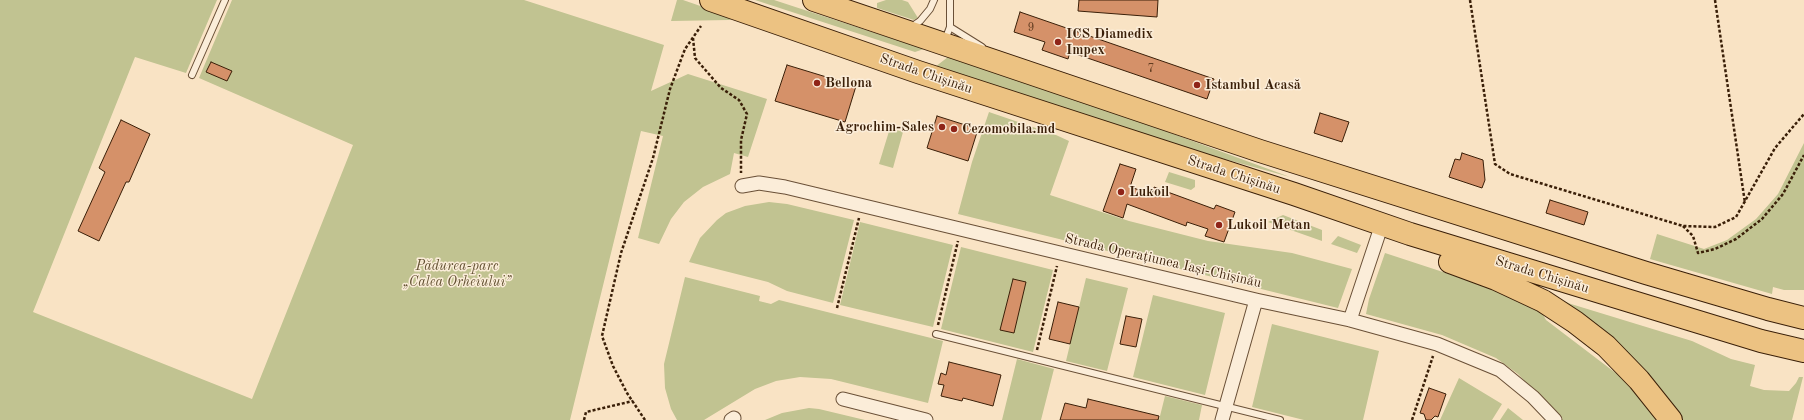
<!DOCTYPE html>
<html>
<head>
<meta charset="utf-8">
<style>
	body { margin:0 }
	canvas { display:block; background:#f9e3c4 }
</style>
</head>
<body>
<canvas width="1804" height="420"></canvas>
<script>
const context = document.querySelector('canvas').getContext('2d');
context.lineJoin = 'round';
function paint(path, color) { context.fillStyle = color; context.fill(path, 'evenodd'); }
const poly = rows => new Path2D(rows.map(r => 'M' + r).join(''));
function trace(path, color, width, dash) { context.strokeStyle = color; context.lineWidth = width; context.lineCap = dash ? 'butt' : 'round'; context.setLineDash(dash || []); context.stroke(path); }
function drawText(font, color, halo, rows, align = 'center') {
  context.font = font + ' "Old Standard TT",serif'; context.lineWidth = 3; context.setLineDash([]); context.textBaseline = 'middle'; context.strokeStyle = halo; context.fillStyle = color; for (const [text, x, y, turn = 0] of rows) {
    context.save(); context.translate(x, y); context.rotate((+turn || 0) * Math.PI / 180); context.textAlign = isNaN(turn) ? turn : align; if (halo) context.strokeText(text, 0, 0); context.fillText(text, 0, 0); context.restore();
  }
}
paint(poly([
	[0,0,217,0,186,73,135,57,33,312,252,399,353,145,199,78,232,0,524,0,664,45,651,91,688,74,767,99,748,157,734,153,730,174,703,187,684,202,671,219,659,244,638,238,663,136,641,131,570,420,0,420],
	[677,0,683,0,735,18,729,20,671,21],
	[755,0,774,0,924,49,915,52],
	[886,0,902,0,908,2,918,18,914,20,877,8,877,3],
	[948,57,1095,105,1290,177,1177,146,935,67],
	[989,112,1056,135,1069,141,1050,195,1129,221,1208,241,1292,253,1352,269,1338,308,958,214,972,162],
	[890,128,903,132,893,168,879,164],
	[1804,143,1804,290,1784,290,1773,287,1772,294,1650,259,1657,234,1704,249,1727,240,1756,219,1778,194],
	[1169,172,1195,180,1195,187,1191,190,1165,182],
	[769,202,787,204,854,220,833,303,787,291,768,282,689,262,700,238,717,220,726,213,745,206],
	[1283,215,1322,230,1322,241,1268,222],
	[860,222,953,245,933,327,840,305],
	[1338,236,1361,245,1357,253,1331,244],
	[961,247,1053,270,1033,352,941,329],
	[1385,253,1513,295,1540,309,1546,320,1617,374,1641,399,1657,420,1561,420,1518,374,1496,358,1442,335,1366,314,1369,299],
	[685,277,760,296,759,301,771,304,779,300,943,341,928,403,831,379,800,377,776,381,755,389,704,420,677,420,671,409,665,388,664,364],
	[1086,278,1128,288,1107,371,1066,361],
	[1153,295,1225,313,1205,395,1133,377],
	[1549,295,1571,304,1692,341,1731,359,1755,365,1750,386,1764,390,1789,391,1796,383,1799,377,1803,377,1792,420,1682,420,1676,410],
	[1272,324,1379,351,1363,420,1304,420,1252,407],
	[1017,359,1054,369,1041,420,1002,420],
	[1459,378,1502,404,1492,420,1440,420],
	[1165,396,1202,405,1199,420,1159,420],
	[809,408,819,409,865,420,765,420,782,413],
	[1508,408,1523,420,1500,420]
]), '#c1c391');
const building = poly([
	[1079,0,1158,0,1157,17,1078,11,1079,0],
	[1020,12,1214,79,1207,99,1070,52,1068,59,1042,50,1045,42,1014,32,1020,12],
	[211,62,232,71,227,81,206,72,211,62],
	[787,65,856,86,845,122,775,101,787,65],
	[1320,113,1349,122,1342,142,1314,133,1320,113],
	[937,116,978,129,968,161,927,148,937,116],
	[121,120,150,134,129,182,126,182,99,241,78,231,105,172,99,168,121,120],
	[1462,153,1483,160,1485,180,1482,188,1449,177,1455,159,1460,160,1462,153],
	[1120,164,1136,169,1130,187,1152,194,1154,187,1214,209,1216,205,1235,212,1224,242,1205,236,1208,229,1187,222,1186,226,1127,204,1123,218,1103,211,1120,164],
	[1550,200,1588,212,1584,225,1546,213,1550,200],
	[1013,279,1026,282,1014,333,1000,330,1013,279],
	[1058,302,1079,307,1070,344,1049,339,1058,302],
	[1126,316,1142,319,1136,347,1120,344,1126,316],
	[949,362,1001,375,993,406,963,398,962,401,941,396,944,385,938,384,941,373,946,375,949,362],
	[1429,388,1446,394,1438,417,1435,416,1431,420,1426,420,1424,414,1420,413,1429,388],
	[1088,399,1159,416,1158,420,1060,420,1065,403,1086,408,1088,399]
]);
paint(building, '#d59169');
trace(building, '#3a1f08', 1);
const lane = poly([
	[911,27,920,21,930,9,934,0],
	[950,27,982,47],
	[945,40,950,27,950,0],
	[192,75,225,0],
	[936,334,1280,420]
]);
const street = poly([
	[742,186,759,183,785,187,1256,300,1350,320,1437,344,1500,370,1533,397,1555,420],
	[1350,320,1382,224],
	[843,399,926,420],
	[731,420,734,418],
	[1222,420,1256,300]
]);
const highway = poly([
	[711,0,918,72,1294,194,1410,234,1761,341,1804,351],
	[814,0,1260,151,1646,273,1768,309,1804,318],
	[1450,262,1496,279,1543,301,1575,322,1606,346,1639,380,1671,420]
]);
trace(lane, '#6a5037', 8);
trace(street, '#6a5037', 15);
trace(highway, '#3a1f08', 24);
trace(poly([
	[1470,0,1495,164,1510,174,1683,226,1715,227,1736,217,1775,148,1804,114],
	[1715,0,1745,203],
	[693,38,695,58,721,88,739,100,747,114,741,140,741,173],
	[1683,226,1693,236,1698,253,1715,249,1736,239,1762,219,1783,194,1804,155],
	[837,308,859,218],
	[938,325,958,241],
	[1037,350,1057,266],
	[584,420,586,412,633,401],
	[645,420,627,393,613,366,602,336,621,253,653,158,670,89,685,49,701,26],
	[1412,420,1433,356]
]), '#3a1f08', 2.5, [3, 2]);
trace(lane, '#fbedd9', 6);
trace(street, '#fbedd9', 13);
trace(highway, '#ecc282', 22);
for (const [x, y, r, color] of [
	[1058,42,4,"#8f2418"],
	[817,83,4,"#8f2418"],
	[1197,85,4,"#8f2418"],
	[942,127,4,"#8f2418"],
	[954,129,4,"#8f2418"],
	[1121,192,4,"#8f2418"],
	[1219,225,4,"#8f2418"]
]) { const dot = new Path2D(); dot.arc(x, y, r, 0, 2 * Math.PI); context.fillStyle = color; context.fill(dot); trace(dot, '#fbedd9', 1.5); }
drawText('12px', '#613c20', null, [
	["9",1031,28],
	["7",1151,69]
]);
drawText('bold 14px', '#3a1f08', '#fbedd9', [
	["ICS Diamedix",1066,34],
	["Impex",1066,50],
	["Bellona",825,83],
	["Istambul Acasă",1205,85],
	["Agrochim-Sales",934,127,"right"],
	["Cezomobila.md",962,129],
	["Lukoil",1129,192],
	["Lukoil Metan",1227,225]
], 'left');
drawText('14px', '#3a1f08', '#fbedd9', [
	["Strada Chișinău",926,74,19],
	["Strada Chișinău",1234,175,18],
	["Strada Operațiunea Iași-Chișinău",1163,261,13],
	["Strada Chișinău",1542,275,17]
]);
drawText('italic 14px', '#625031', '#fbedd9', [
	["Pădurea-parc",457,266],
	["„Calea Orheiului”",457,282]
]);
</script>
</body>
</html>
